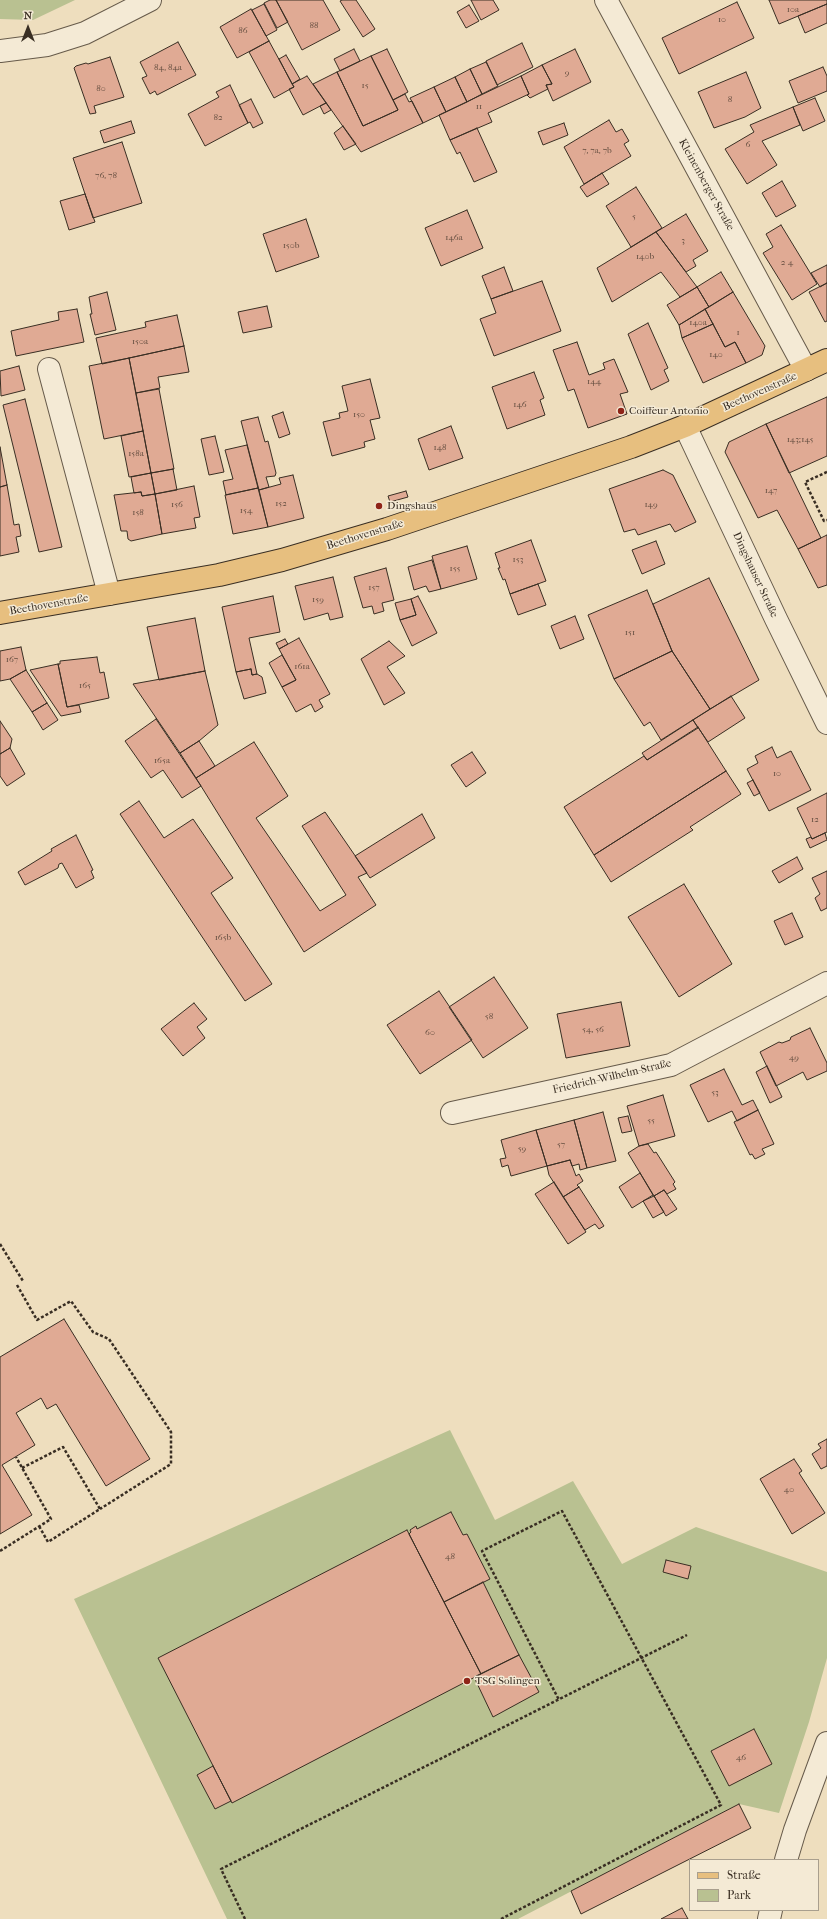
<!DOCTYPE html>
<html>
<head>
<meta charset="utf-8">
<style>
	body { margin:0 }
	#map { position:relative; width:827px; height:1919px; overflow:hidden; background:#eedebe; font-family:"IM FELL French Canon",serif }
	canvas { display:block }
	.legend { position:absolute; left:689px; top:1859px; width:130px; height:52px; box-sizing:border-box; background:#f4ead5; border:1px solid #a99f8e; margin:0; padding:5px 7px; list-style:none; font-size:12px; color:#392e23 }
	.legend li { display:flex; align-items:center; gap:8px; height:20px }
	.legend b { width:20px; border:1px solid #a99f8e }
	.north { position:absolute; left:8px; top:8px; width:40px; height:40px; -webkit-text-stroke:3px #f4ead5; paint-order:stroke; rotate:0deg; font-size:11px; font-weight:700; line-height:16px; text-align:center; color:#392e23 }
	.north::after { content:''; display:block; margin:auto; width:14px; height:18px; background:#392e23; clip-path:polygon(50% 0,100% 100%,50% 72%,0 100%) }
</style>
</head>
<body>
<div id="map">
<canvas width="827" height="1919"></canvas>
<ul class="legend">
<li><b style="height:5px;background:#e7bf7f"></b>Straße</li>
<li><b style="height:11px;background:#b9c191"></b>Park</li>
</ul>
<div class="north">N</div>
</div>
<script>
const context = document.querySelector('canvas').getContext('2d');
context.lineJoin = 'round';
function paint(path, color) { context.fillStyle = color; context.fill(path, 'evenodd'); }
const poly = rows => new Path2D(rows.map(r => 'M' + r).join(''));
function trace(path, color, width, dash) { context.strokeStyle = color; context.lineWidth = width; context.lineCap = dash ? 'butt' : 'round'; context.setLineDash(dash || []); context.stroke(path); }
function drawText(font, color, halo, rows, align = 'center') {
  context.font = font + ' "IM FELL French Canon",serif'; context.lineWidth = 3; context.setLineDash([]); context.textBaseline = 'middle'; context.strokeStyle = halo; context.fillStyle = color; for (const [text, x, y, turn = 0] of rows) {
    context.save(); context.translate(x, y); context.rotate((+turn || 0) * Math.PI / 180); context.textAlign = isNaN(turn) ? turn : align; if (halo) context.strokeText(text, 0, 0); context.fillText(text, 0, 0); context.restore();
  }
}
paint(poly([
	[0,0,75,0,33,20,0,19],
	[450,1430,495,1520,573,1481,622,1564,696,1527,827,1572,827,1658,809,1722,779,1813,739,1804,518,1919,227,1919,74,1599]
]), '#b9c191');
const building = poly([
	[270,0,276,0,288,22,277,28,264,3,270,0],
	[276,0,323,0,340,30,302,50,276,0],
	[342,0,356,0,375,29,363,37,340,1,342,0],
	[471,0,493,0,499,10,481,20,471,0],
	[769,0,827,0,827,4,779,24,769,0],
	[737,2,754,38,679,74,662,38,737,2],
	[264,4,277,30,266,36,252,10,264,4],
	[827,4,827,23,805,33,798,16,827,4],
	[469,5,479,21,466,28,457,12,469,5],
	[251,9,269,41,237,58,220,27,251,9],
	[269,41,294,87,274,98,249,52,269,41],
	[178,42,196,75,157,95,155,91,150,94,142,78,147,76,140,62,178,42],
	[522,43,533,67,497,85,486,61,522,43],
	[354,49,360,61,340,71,334,59,354,49],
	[387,49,408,92,393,100,371,56,387,49],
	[575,49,591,82,553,101,546,85,552,84,542,65,575,49],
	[286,55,300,79,292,84,279,59,286,55],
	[371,56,398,110,363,126,337,72,371,56],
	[110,57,124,97,94,106,96,113,90,114,74,68,76,66,86,63,88,64,110,57],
	[486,62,498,86,482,94,470,69,486,62],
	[542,65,552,84,546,85,548,89,530,98,527,95,529,94,521,76,542,65],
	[823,67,827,76,827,91,798,103,789,81,823,67],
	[470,69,482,94,467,102,455,77,470,69],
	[337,72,363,126,398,110,393,100,405,94,409,102,412,101,423,123,361,152,313,84,337,72],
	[746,72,761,108,745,117,714,128,698,92,746,72],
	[307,76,326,103,303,115,289,89,294,87,292,84,307,76],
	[521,76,529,94,488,113,492,122,450,140,439,115,521,76],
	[455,77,467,102,446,112,434,87,455,77],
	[230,85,248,123,205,146,188,114,219,97,216,92,230,85],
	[434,87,446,112,423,123,410,98,434,87],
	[815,98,825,121,803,131,793,107,815,98],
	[251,99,263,123,253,128,250,122,248,123,239,105,251,99],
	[326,103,331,110,324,114,320,106,326,103],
	[793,107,800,125,762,141,777,165,747,184,725,149,754,132,750,125,793,107],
	[609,120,616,132,622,129,629,141,624,144,631,156,584,184,564,147,609,120],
	[131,121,135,133,104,143,100,131,131,121],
	[564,123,568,135,543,145,538,132,564,123],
	[343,126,356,144,344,150,334,133,343,126],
	[477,128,497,172,474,182,460,152,457,154,450,140,477,128],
	[122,142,142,203,93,218,73,158,122,142],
	[602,173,609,184,587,197,580,187,602,173],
	[782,181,796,206,776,217,762,193,782,181],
	[636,187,662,228,631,247,606,206,636,187],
	[85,194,95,222,69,230,60,201,85,194],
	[467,210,483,248,441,266,425,228,467,210],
	[686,214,708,251,693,260,696,266,686,272,656,232,686,214],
	[306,219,319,257,276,272,263,234,306,219],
	[781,225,817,284,792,300,763,253,773,247,766,234,781,225],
	[656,232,697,287,680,297,661,272,612,302,597,268,656,232],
	[827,265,827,283,820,287,811,273,827,265],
	[504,267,513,291,491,299,482,276,504,267],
	[721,272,733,292,709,307,697,287,721,272],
	[542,281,561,331,494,356,480,319,496,313,491,299,542,281],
	[827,283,827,321,825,322,809,292,827,283],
	[697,287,709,307,679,325,667,305,697,287],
	[107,292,116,330,95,335,90,314,92,314,89,297,107,292],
	[733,292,765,346,762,355,746,363,735,342,725,347,705,309,733,292],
	[267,306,272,327,243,333,238,312,267,306],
	[77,309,84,342,16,356,11,331,59,320,58,312,77,309],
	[705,309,713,324,682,338,679,325,705,309],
	[177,315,184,346,102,364,96,338,146,327,145,322,177,315],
	[648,323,668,368,664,370,669,381,651,390,628,334,648,323],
	[713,324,725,347,735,342,746,363,703,383,682,338,713,324],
	[577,342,589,375,605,369,603,363,614,359,628,392,620,394,627,414,588,428,574,389,568,391,553,350,577,342],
	[184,346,189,372,158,377,160,388,136,393,129,358,184,346],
	[129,358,143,431,104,439,89,366,129,358],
	[19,366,25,390,1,396,0,371,19,366],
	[534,372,544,398,540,400,545,415,507,429,492,387,534,372],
	[370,379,380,418,370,420,375,439,364,442,365,447,332,456,323,422,340,418,339,413,348,411,342,386,370,379],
	[159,389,174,469,151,473,136,393,159,389],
	[827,397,827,456,789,473,766,424,827,397],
	[25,399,62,547,39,552,3,405,25,399],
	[283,412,290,434,279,438,272,416,283,412],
	[258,417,265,442,268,441,276,473,275,476,266,477,269,487,259,490,241,421,258,417],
	[766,424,821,538,798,549,777,510,758,518,725,452,729,442,766,424],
	[451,426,463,458,429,470,418,439,451,426],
	[143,431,151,473,129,477,121,436,143,431],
	[215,436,224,472,209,475,201,439,215,436],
	[247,445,258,488,226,495,223,481,233,479,225,450,247,445],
	[0,447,7,485,0,487,0,447],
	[173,469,177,490,155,494,151,473,173,469],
	[663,470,673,475,696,522,675,532,670,524,638,535,635,529,624,532,609,489,663,470],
	[151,473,155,494,142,496,141,492,134,493,131,477,151,473],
	[293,475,304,518,268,527,259,490,281,484,279,478,293,475],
	[7,485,14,525,19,524,21,536,16,537,19,552,0,556,0,487,7,485],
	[194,486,200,517,194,518,196,528,162,534,155,494,194,486],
	[258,488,268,527,233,534,225,495,258,488],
	[406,491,408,497,390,502,388,496,406,491],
	[141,492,142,496,155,494,162,534,131,541,128,539,127,531,121,531,114,495,141,492],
	[827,535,827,585,818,588,798,549,827,535],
	[531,540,546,581,510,594,505,579,503,580,498,568,500,568,495,553,531,540],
	[656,541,665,564,642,574,632,550,656,541],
	[467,546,477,579,441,589,432,556,467,546],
	[432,560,441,589,429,592,426,586,414,590,408,567,432,560],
	[386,568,394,600,382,603,384,611,374,614,372,606,363,608,354,577,386,568],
	[333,577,343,617,330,620,328,613,304,620,295,586,333,577],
	[709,578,759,680,710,709,672,651,653,604,709,578],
	[538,584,546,605,518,615,510,594,538,584],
	[647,590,672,651,614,679,588,615,647,590],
	[273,596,280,632,249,638,257,674,252,675,251,669,236,672,222,607,273,596],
	[418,596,437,633,412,646,400,620,416,615,411,599,418,596],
	[411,599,416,615,400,620,395,603,411,599],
	[575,616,584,639,560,649,551,626,575,616],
	[195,618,205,671,159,680,147,627,195,618],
	[299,638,330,694,319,700,323,707,315,712,311,704,296,712,282,687,296,680,279,649,299,638],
	[285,639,288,644,279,649,276,643,285,639],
	[389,641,405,656,387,667,405,693,384,705,361,659,389,641],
	[21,647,26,670,10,679,0,681,0,651,21,647],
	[672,651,710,709,661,740,650,722,644,726,614,679,672,651],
	[282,655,296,680,282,687,269,663,282,655],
	[97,657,100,673,104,672,109,698,67,707,58,664,60,664,60,661,97,657],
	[58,664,67,707,79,705,81,712,61,716,30,670,58,664],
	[251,669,252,675,257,674,262,677,266,693,244,699,236,672,251,669],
	[26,670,47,703,32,712,10,679,26,670],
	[205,671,218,725,199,741,180,753,133,684,205,671],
	[731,696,745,718,708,742,693,720,731,696],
	[47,703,58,720,43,730,32,712,47,703],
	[156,719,201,786,182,798,163,770,151,778,125,741,156,719],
	[693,720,698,728,647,760,642,753,693,720],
	[0,721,12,739,10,748,0,754,0,721],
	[698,727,726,771,594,855,564,807,644,756,647,760,698,727],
	[199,741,215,766,196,778,180,753,199,741],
	[254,742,288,796,256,818,320,911,346,895,302,826,325,812,367,873,358,877,376,905,304,952,196,778,254,742],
	[772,747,777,758,791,751,811,790,769,811,747,769,758,763,755,756,772,747],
	[10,748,25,774,7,786,0,776,0,754,10,748],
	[472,752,486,773,466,787,451,765,472,752],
	[726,771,741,794,690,827,693,830,611,882,594,855,726,771],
	[753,780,760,793,754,796,747,783,753,780],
	[827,793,827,832,812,839,797,808,827,793],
	[139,801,164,838,193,819,233,878,211,893,272,984,245,1001,120,814,139,801],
	[422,814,435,838,370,878,355,856,422,814],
	[825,833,827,840,810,848,806,839,811,837,812,839,825,833],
	[76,835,93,870,91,871,94,878,76,888,62,863,59,864,58,868,25,885,18,872,52,851,51,849,76,835],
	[797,857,803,869,779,883,772,871,797,857],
	[827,871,827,908,821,911,815,898,820,894,812,878,827,871],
	[684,884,732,964,679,997,628,917,684,884],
	[792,913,803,937,785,945,774,921,792,913],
	[494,977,528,1028,483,1058,449,1007,494,977],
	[439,991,472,1040,420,1074,387,1025,439,991],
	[621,1002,630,1046,566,1058,557,1014,621,1002],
	[194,1003,207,1019,197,1027,205,1038,183,1056,161,1029,194,1003],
	[810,1028,827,1063,827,1071,807,1080,803,1072,776,1086,760,1052,779,1042,782,1043,790,1040,791,1037,810,1028],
	[767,1066,782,1097,770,1103,756,1072,767,1066],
	[724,1069,742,1105,753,1100,758,1110,737,1121,732,1111,708,1122,690,1085,724,1069],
	[663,1095,675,1136,639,1146,627,1106,663,1095],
	[758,1110,774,1144,762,1149,765,1154,755,1159,752,1154,750,1155,734,1122,758,1110],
	[603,1112,616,1161,587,1168,574,1120,603,1112],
	[628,1116,632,1131,622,1133,618,1118,628,1116],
	[574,1120,587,1168,580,1170,579,1164,572,1166,570,1160,547,1166,536,1130,574,1120],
	[536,1130,547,1166,511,1176,508,1165,502,1167,500,1159,506,1158,501,1140,536,1130],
	[648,1144,654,1153,656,1152,675,1182,673,1184,676,1189,667,1194,664,1190,654,1196,628,1153,639,1146,648,1144],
	[570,1160,576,1176,579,1174,583,1181,577,1185,579,1187,563,1197,549,1175,547,1166,570,1160],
	[640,1173,653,1195,632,1208,619,1187,640,1173],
	[554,1182,586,1232,568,1244,535,1194,554,1182],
	[579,1187,604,1226,599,1229,595,1224,585,1230,563,1197,579,1187],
	[664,1190,677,1209,666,1216,654,1196,664,1190],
	[654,1196,664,1212,653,1218,643,1201,654,1196],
	[64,1319,150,1459,106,1486,56,1404,47,1409,41,1398,16,1413,35,1445,2,1465,32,1515,0,1534,0,1357,64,1319],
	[827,1439,827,1466,821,1469,812,1454,821,1448,818,1444,827,1439],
	[794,1459,802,1471,799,1473,825,1513,792,1534,760,1479,794,1459],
	[451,1512,463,1535,467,1534,490,1579,444,1602,409,1534,411,1532,410,1530,416,1526,417,1529,451,1512],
	[407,1530,481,1674,232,1803,158,1658,407,1530],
	[666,1560,691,1566,688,1579,663,1572,666,1560],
	[483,1582,519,1655,481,1674,444,1602,483,1582],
	[519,1655,539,1692,493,1717,474,1677,519,1655],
	[754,1729,772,1764,729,1786,711,1751,754,1729],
	[213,1766,231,1801,215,1809,197,1775,213,1766],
	[739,1804,751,1828,581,1914,571,1891,739,1804],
	[682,1908,688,1919,661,1919,682,1908]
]);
paint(building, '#e0aa94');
trace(building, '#392e23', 1);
const minor = poly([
	[606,0,806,370],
	[0,51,47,45,85,33,150,0],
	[49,369,109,594],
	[685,426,776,619,827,723],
	[452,1113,671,1065,827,983],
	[786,1860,795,1830,827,1743],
	[769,1919,771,1910]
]);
const major = poly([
	[0,613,219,575,282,560,387,529,631,447,685,426,827,360]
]);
trace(minor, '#665a4a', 24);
trace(major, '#392e23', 24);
trace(poly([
	[827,472,805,482,824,521,827,520],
	[0,1244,23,1281],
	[17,1285,37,1320,71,1301,93,1332,109,1339,171,1432,171,1464,100,1509],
	[22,1468,63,1447,100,1509,48,1542,39,1526],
	[0,1551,51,1519,16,1457],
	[245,1919,221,1869,687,1635],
	[501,1919,721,1805,562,1511,482,1551,559,1700]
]), '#392e23', 2.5, [3, 2]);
trace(minor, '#f4ead5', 22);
trace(major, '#e7bf7f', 22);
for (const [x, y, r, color] of [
	[621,411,4,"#8f2418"],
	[379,506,4,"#8f2418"],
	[467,1681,4,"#8f2418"]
]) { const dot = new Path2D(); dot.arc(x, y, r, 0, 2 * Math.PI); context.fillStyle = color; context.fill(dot); trace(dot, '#f4ead5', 1.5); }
drawText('9px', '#634d3f', null, [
	["10a",793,10],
	["10",722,20],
	["88",314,26],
	["86",243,31],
	["84, 84a",168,68],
	["9",567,73],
	["15",365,86],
	["80",101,89],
	["8",730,100],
	["11",479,107],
	["82",218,118],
	["6",748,145],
	["7, 7a, 7b",597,151],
	["76, 78",106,176],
	["5",634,217],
	["146a",454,238],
	["3",683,241],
	["150b",291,246],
	["140b",645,257],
	["2-4",787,263],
	["140a",698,323],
	["1",738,333],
	["150a",140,342],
	["140",716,355],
	["144",594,382],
	["146",520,405],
	["150",359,415],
	["143;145",800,440],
	["148",440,448],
	["158a",136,454],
	["147",771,491],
	["152",281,504],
	["156",177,505],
	["149",651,505],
	["154",246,511],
	["158",138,513],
	["153",518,560],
	["155",455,569],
	["157",374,588],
	["159",318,600],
	["151",630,633],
	["167",12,660],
	["161a",302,667],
	["165",85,686],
	["165a",162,761],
	["10",777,774],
	["12",815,820],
	["165b",223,938],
	["58",489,1017],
	["54, 56",593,1030],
	["60",430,1033],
	["49",794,1058],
	["53",715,1093],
	["55",651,1121],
	["57",561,1145],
	["59",522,1149],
	["40",789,1490],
	["48",450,1557],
	["46",741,1758]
]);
drawText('11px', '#392e23', '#f4ead5', [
	["Kleinenberger Straße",706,185,61],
	["Beethovenstraße",760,392,-24],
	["Beethovenstraße",365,535,-17],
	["Dingshauser Straße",755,575,65],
	["Beethovenstraße",49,605,-10],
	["Friedrich-Wilhelm-Straße",612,1077,-13]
]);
drawText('11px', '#392e23', '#f4ead5', [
	["Coiffeur Antonio",629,411],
	["Dingshaus",387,506],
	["TSG Solingen",475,1681]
], 'left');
</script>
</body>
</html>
